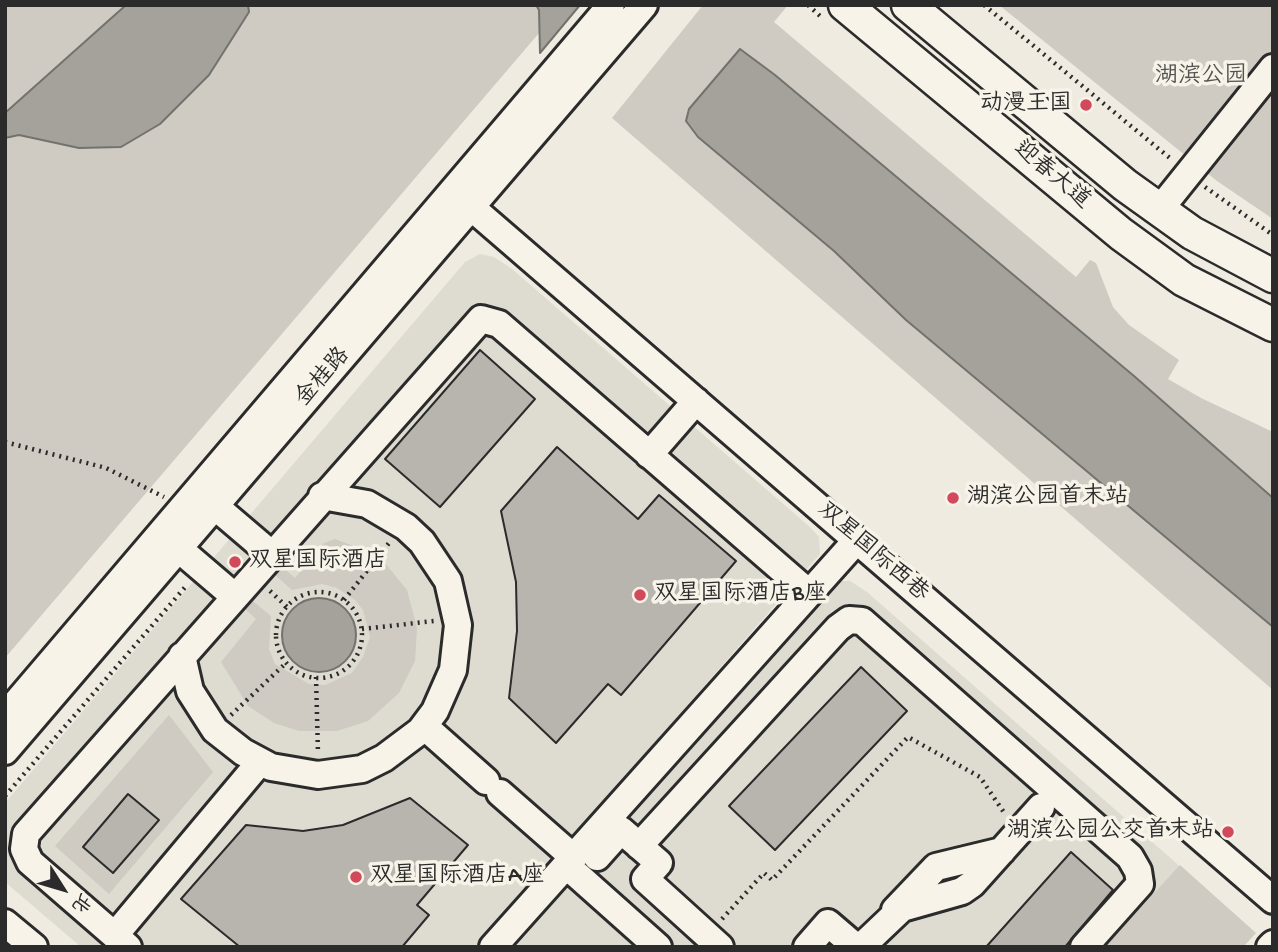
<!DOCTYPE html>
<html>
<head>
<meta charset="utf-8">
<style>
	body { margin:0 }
	#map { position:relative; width:1278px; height:952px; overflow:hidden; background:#efebe0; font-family:"Gochi Hand","LXGW WenKai TC",sans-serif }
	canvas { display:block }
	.frame { position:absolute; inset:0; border:7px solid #2b2b2b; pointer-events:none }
	.north { position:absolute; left:28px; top:854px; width:70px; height:70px; -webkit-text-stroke:5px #f7f3e8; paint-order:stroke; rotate:127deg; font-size:19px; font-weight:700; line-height:28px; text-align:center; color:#2b2b2b }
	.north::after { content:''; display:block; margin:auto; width:24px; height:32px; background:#2b2b2b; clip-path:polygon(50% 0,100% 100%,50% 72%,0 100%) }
</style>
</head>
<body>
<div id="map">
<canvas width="1278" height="952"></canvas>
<div class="frame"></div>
<div class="north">北</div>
</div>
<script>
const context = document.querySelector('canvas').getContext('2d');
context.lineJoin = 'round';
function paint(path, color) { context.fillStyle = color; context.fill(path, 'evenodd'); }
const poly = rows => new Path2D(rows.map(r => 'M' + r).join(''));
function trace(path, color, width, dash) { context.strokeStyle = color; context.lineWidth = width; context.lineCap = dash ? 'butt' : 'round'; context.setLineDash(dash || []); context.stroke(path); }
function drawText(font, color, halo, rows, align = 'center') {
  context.font = font + ' "Gochi Hand","LXGW WenKai TC",sans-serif'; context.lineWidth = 7; context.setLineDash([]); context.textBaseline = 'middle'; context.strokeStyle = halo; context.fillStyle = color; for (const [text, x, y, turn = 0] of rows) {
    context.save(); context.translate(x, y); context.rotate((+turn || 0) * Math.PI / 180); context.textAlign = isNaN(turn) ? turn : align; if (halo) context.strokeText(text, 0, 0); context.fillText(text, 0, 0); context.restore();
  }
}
paint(poly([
	[480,254,494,257,512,269,811,528,819,537,820,554,475,947,81,947,5,882,5,803,465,262],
	[837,581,850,581,867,592,1256,933,1243,947,509,947]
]), '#dedbd1');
paint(poly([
	[5,5,563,5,5,658],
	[703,5,788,5,774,22,1076,277,1090,260,1096,263,1113,307,1129,325,1179,360,1168,379,1201,398,1273,432,1273,690,612,118],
	[999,5,1273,5,1273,219,1217,181],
	[335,539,372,553,384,562,407,590,417,628,415,661,399,693,368,721,337,731,299,731,274,723,248,706,221,662,256,619,242,606,249,598,271,616,269,649,275,664,309,684,325,685,352,673,363,657,370,637,363,610,355,600,337,588,322,584,292,590,273,573,280,565,295,578,324,543],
	[169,715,213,772,109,894,55,846],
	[1180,865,1256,933,1243,947,1105,947]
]), '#cfcbc2');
const water = poly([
	[126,5,248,5,249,12,209,75,160,124,121,147,79,148,19,135,5,138,5,113,126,5],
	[536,5,580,5,540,53,539,10,536,5],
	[740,49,775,75,1134,376,1273,498,1273,627,906,320,834,251,698,137,686,121,689,109,740,49],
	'282 635a37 37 0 1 1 74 0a37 37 0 1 1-74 0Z'
]);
paint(water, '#a4a29a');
trace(water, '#74726e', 2);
const building = poly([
	[480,350,535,399,440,507,385,459,480,350],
	[557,447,638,519,659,495,736,561,621,695,608,684,556,743,509,698,517,631,516,582,501,511,557,447],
	[861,667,907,711,775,850,729,806,861,667],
	[128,794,159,820,113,873,83,847,128,794],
	[410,798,468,845,417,905,429,915,402,947,240,947,181,899,246,825,303,831,343,825,410,798],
	[1071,852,1113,890,1065,947,986,947,1071,852]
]);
paint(building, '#b8b5ae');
trace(building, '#2b2b2b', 2);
const minor = poly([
	[471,207,1273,900],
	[1160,209,1273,68],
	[649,455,696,401],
	[203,496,271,554],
	[165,537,234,596],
	[182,656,190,691,215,730,243,752,271,767,318,775,362,769,384,758,420,731,435,711,453,670,458,625,448,581,422,542,406,527,367,504,322,496],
	[5,716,611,5],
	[424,726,486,781],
	[5,751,644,5],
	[500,793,573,857],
	[639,846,838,628,849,620,862,621,1130,857,1138,871,1140,884,1084,947],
	[597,857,621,830,659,863,645,879,720,947],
	[566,865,658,947],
	[895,910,936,867,1002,851],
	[5,923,34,947],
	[115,935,260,762],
	[128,947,30,862,24,849,26,834,481,319,499,324,809,593],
	[493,947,857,540],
	[807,947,828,923,856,947],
	[861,947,902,908,962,891,972,884,1041,807],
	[1270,947,1273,944]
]);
const major = poly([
	[845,5,1121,234,1184,280,1273,325],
	[908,5,1125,185,1192,233,1273,276]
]);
trace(minor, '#2b2b2b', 32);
trace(major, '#2b2b2b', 37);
trace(poly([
	[808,5,820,16],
	[984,5,1171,159],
	[1205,187,1273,235],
	[5,442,106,468,164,497],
	[270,591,287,607],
	'276 635a43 43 0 1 1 86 0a43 43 0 1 1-86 0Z',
	[344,600,389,543],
	[362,629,434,621],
	[316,677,318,753],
	[231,715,286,663],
	[5,796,187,585],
	[722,919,764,873,772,880,908,737,980,777,1005,814]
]), '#2b2b2b', 4.5, [2, 5]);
trace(minor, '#f7f3e8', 26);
trace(major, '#f7f3e8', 32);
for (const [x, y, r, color] of [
	[1086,105,7,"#d1495b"],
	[953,498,7,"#d1495b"],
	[235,562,7,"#d1495b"],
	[640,595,7,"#d1495b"],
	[1228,832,7,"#d1495b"],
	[356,877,7,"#d1495b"]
]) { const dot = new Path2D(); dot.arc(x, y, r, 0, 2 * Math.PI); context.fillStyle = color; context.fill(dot); trace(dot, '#f7f3e8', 2.5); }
drawText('23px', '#545351', '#f7f3e8', [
	["湖滨公园",1201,77]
]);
drawText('23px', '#2b2b2b', '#f7f3e8', [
	["动漫王国",1072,105,"right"],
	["湖滨公园首末站",967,498],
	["双星国际酒店",249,562],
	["双星国际酒店B座",654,595],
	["湖滨公园公交首末站",1214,832,"right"],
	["双星国际酒店A座",370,877]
], 'left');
drawText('23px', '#2b2b2b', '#f7f3e8', [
	["迎春大道",1051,176,40],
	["金桂路",324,378,-49],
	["双星国际西巷",872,553,41]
]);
</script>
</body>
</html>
